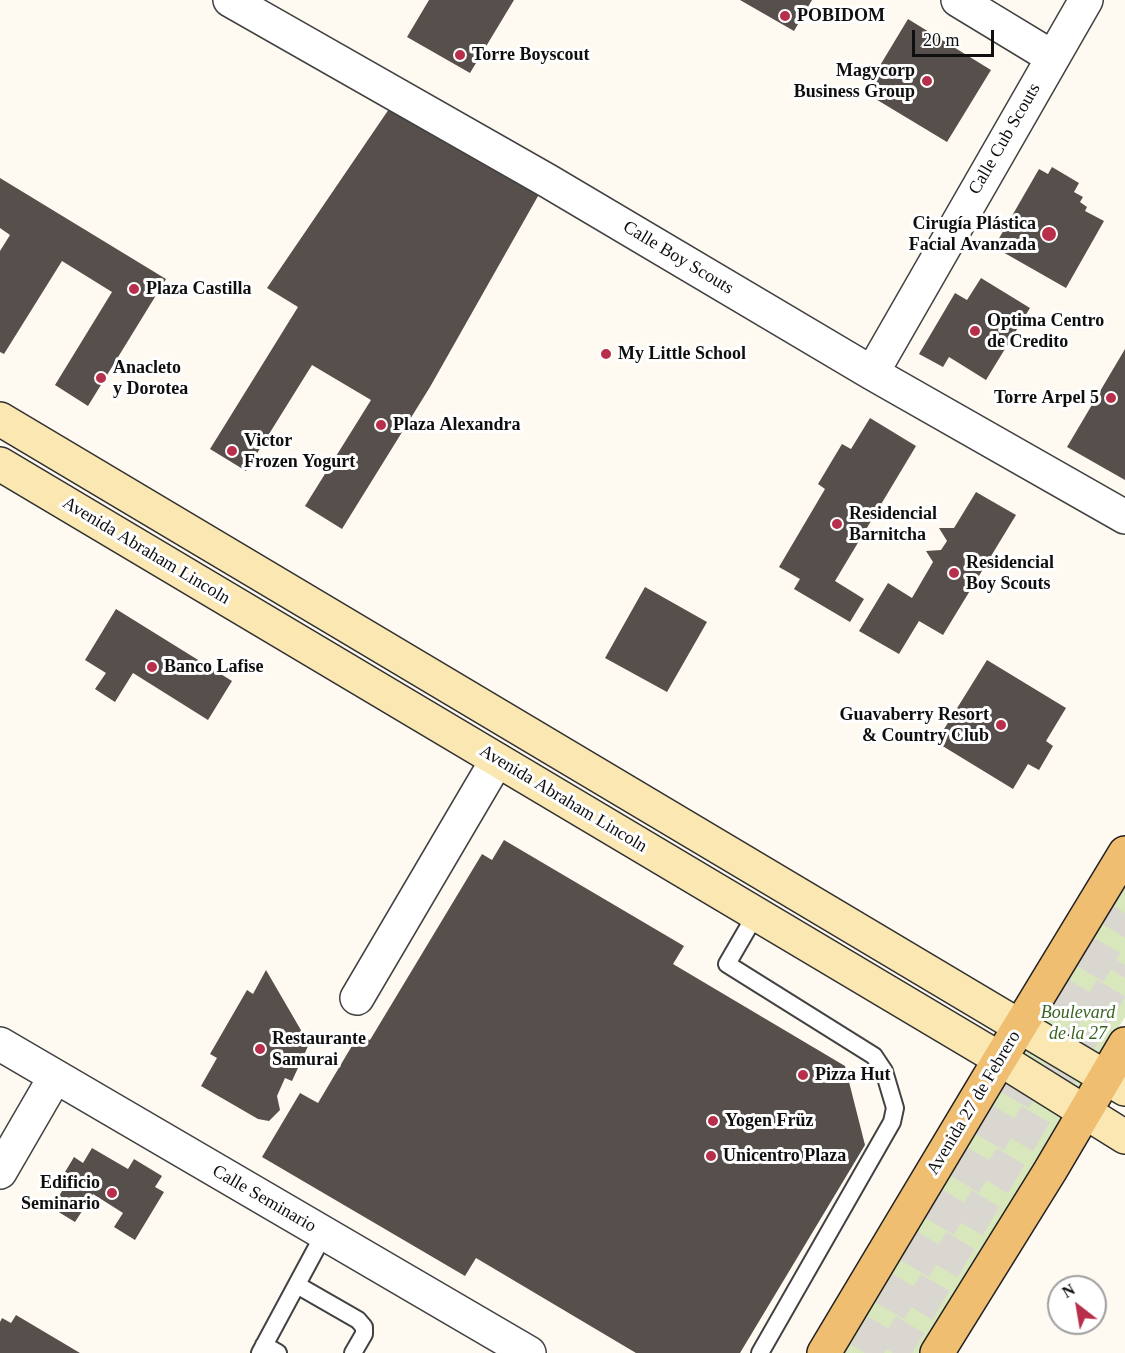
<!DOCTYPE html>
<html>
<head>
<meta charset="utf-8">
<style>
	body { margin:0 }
	#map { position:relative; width:1125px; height:1353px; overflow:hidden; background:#fefaf2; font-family:"Times New Roman",serif }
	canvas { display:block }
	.north { position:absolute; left:1047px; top:1275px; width:60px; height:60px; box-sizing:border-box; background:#fff; border:2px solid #9f9f9f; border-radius:50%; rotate:329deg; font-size:16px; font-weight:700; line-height:24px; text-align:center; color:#0f0f0f }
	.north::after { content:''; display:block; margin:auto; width:21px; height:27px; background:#b72f4a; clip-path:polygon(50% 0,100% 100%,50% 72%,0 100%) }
	.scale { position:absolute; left:912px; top:30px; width:82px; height:27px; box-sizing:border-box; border:3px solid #0f0f0f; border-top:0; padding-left:8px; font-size:18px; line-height:21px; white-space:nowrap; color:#0f0f0f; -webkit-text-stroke:4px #fff; paint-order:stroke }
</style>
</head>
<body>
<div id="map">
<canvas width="1125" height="1353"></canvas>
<div class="north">N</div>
<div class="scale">20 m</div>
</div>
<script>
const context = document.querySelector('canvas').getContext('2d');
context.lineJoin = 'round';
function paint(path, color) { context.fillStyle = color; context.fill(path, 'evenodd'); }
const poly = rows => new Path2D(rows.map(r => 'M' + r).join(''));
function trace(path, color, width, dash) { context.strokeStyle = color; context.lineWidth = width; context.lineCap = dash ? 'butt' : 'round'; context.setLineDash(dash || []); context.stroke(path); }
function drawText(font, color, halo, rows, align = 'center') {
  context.font = font + ' "Times New Roman",serif'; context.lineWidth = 6; context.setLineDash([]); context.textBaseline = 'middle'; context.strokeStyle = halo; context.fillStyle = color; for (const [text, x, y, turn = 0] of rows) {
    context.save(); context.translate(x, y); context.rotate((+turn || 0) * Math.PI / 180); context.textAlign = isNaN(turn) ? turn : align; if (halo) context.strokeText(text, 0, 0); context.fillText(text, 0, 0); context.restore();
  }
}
paint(poly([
	[1125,870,1125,1017,923,1353,838,1353]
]), '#d9e7bd');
paint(poly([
	[429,0,514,0,470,73,407,37],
	[740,0,812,0,794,31],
	[908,19,991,70,947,142,864,92],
	[389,109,542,189,430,387,342,529,305,506,371,400,312,365,246,471,210,449,298,307,267,288],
	[1052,167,1079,183,1074,192,1083,197,1080,202,1087,207,1085,211,1104,221,1066,288,994,247,1039,169,1048,174],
	[0,178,166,279,88,406,55,385,112,292,62,261,4,354,0,352,0,251,10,235,0,228],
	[981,278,1030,308,986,380,949,357,943,367,919,354,955,293,967,300],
	[1125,349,1125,480,1067,447],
	[870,418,916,446,835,581,864,599,850,622,794,589,800,579,779,567,825,489,818,484,842,444,851,449],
	[976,492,1016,515,943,635,919,621,899,654,859,631,888,583,912,598,933,562,926,551,941,550,947,541,939,528,954,528],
	[645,587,707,622,667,692,605,658],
	[116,609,232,681,208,720,133,673,115,702,95,689,106,673,85,660],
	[987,660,1066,708,1046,741,1053,746,1039,770,1028,764,1013,789,936,742],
	[504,840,684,946,673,964,845,1066,865,1145,740,1353,636,1353,476,1258,465,1276,262,1157,300,1093,318,1103,359,1034,370,1040,482,854,492,860],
	[266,970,309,1044,292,1081,285,1078,277,1096,280,1110,269,1121,258,1119,201,1086,217,1058,210,1054,247,990,253,994],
	[92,1148,128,1169,134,1159,162,1176,155,1187,164,1192,135,1240,114,1227,123,1213,93,1194,75,1222,52,1208,71,1176,65,1172,74,1157,83,1163],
	[16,1315,80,1353,0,1353,0,1322,2,1318,11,1323]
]), '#574f4c');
trace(poly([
	[865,1353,1125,913],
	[893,1353,1125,965]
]), '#dad7d0', 33, [33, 16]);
const lane = poly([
	[756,914,727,964,874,1056,884,1071,895,1108,892,1122,760,1353],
	[297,1285,358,1320,364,1327,364,1334,353,1353],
	[264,1345,278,1353],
	[260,1353,324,1234]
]);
const street = poly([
	[230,0,548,181,872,373,1125,517],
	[958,0,1052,57],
	[872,373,1086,0],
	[357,998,497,760],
	[0,1044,529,1353],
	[0,1172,55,1077]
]);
const secondary = poly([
	[0,419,1125,1089],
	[0,464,1000,1059,1125,1137]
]);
const primary = poly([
	[824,1353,1000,1059,1125,853],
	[937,1353,1050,1171,1125,1044]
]);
trace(lane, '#424242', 20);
trace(street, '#424242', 36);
trace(secondary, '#313131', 36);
trace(primary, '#202020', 36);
trace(lane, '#fff', 16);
trace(street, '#fff', 33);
trace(secondary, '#fae7b1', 33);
trace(primary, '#f0be70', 33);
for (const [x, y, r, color] of [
	[785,16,6,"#b72f4a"],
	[460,55,6,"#b72f4a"],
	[927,81,6,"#b72f4a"],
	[1049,234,8,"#b72f4a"],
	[134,289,6,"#b72f4a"],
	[975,331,6,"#b72f4a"],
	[606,354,6,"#b72f4a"],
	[101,378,6,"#b72f4a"],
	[1111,398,6,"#b72f4a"],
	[381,425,6,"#b72f4a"],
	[232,451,6,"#b72f4a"],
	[837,524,6,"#b72f4a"],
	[954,573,6,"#b72f4a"],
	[152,667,6,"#b72f4a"],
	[1001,725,6,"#b72f4a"],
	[260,1049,6,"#b72f4a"],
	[803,1075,6,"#b72f4a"],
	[713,1121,6,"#b72f4a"],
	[711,1156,6,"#b72f4a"],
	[112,1193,6,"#b72f4a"]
]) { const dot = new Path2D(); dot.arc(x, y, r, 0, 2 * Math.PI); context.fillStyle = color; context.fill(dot); trace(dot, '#fff', 2); }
drawText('bold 18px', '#0f0f0f', '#fff', [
	["POBIDOM",797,16],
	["Torre Boyscout",472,55],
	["Magycorp",915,71,"right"],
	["Business Group",915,92,"right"],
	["Cirugía Plástica",1036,224,"right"],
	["Facial Avanzada",1036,245,"right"],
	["Plaza Castilla",146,289],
	["Optima Centro",987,321],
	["de Credito",987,342],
	["My Little School",618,354],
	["Anacleto",113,368],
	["y Dorotea",113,389],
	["Torre Arpel 5",1099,398,"right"],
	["Plaza Alexandra",393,425],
	["Victor",244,441],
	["Frozen Yogurt",244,462],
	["Residencial",849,514],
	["Barnitcha",849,535],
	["Residencial",966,563],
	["Boy Scouts",966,584],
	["Banco Lafise",164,667],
	["Guavaberry Resort",989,715,"right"],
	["& Country Club",989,736,"right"],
	["Restaurante",272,1039],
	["Samurai",272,1060],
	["Pizza Hut",815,1075],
	["Yogen Früz",725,1121],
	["Unicentro Plaza",723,1156],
	["Edificio",100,1183,"right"],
	["Seminario",100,1204,"right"]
], 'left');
drawText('18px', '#0f0f0f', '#fff', [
	["Calle Cub Scouts",1005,139,-60],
	["Calle Boy Scouts",678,258,31],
	["Avenida Abraham Lincoln",146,551,31],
	["Avenida Abraham Lincoln",563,799,31],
	["Avenida 27 de Febrero",974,1103,-59],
	["Calle Seminario",264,1199,30]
]);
drawText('italic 18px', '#3a6323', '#fff', [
	["Boulevard",1078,1013],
	["de la 27",1078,1034]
]);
</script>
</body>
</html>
